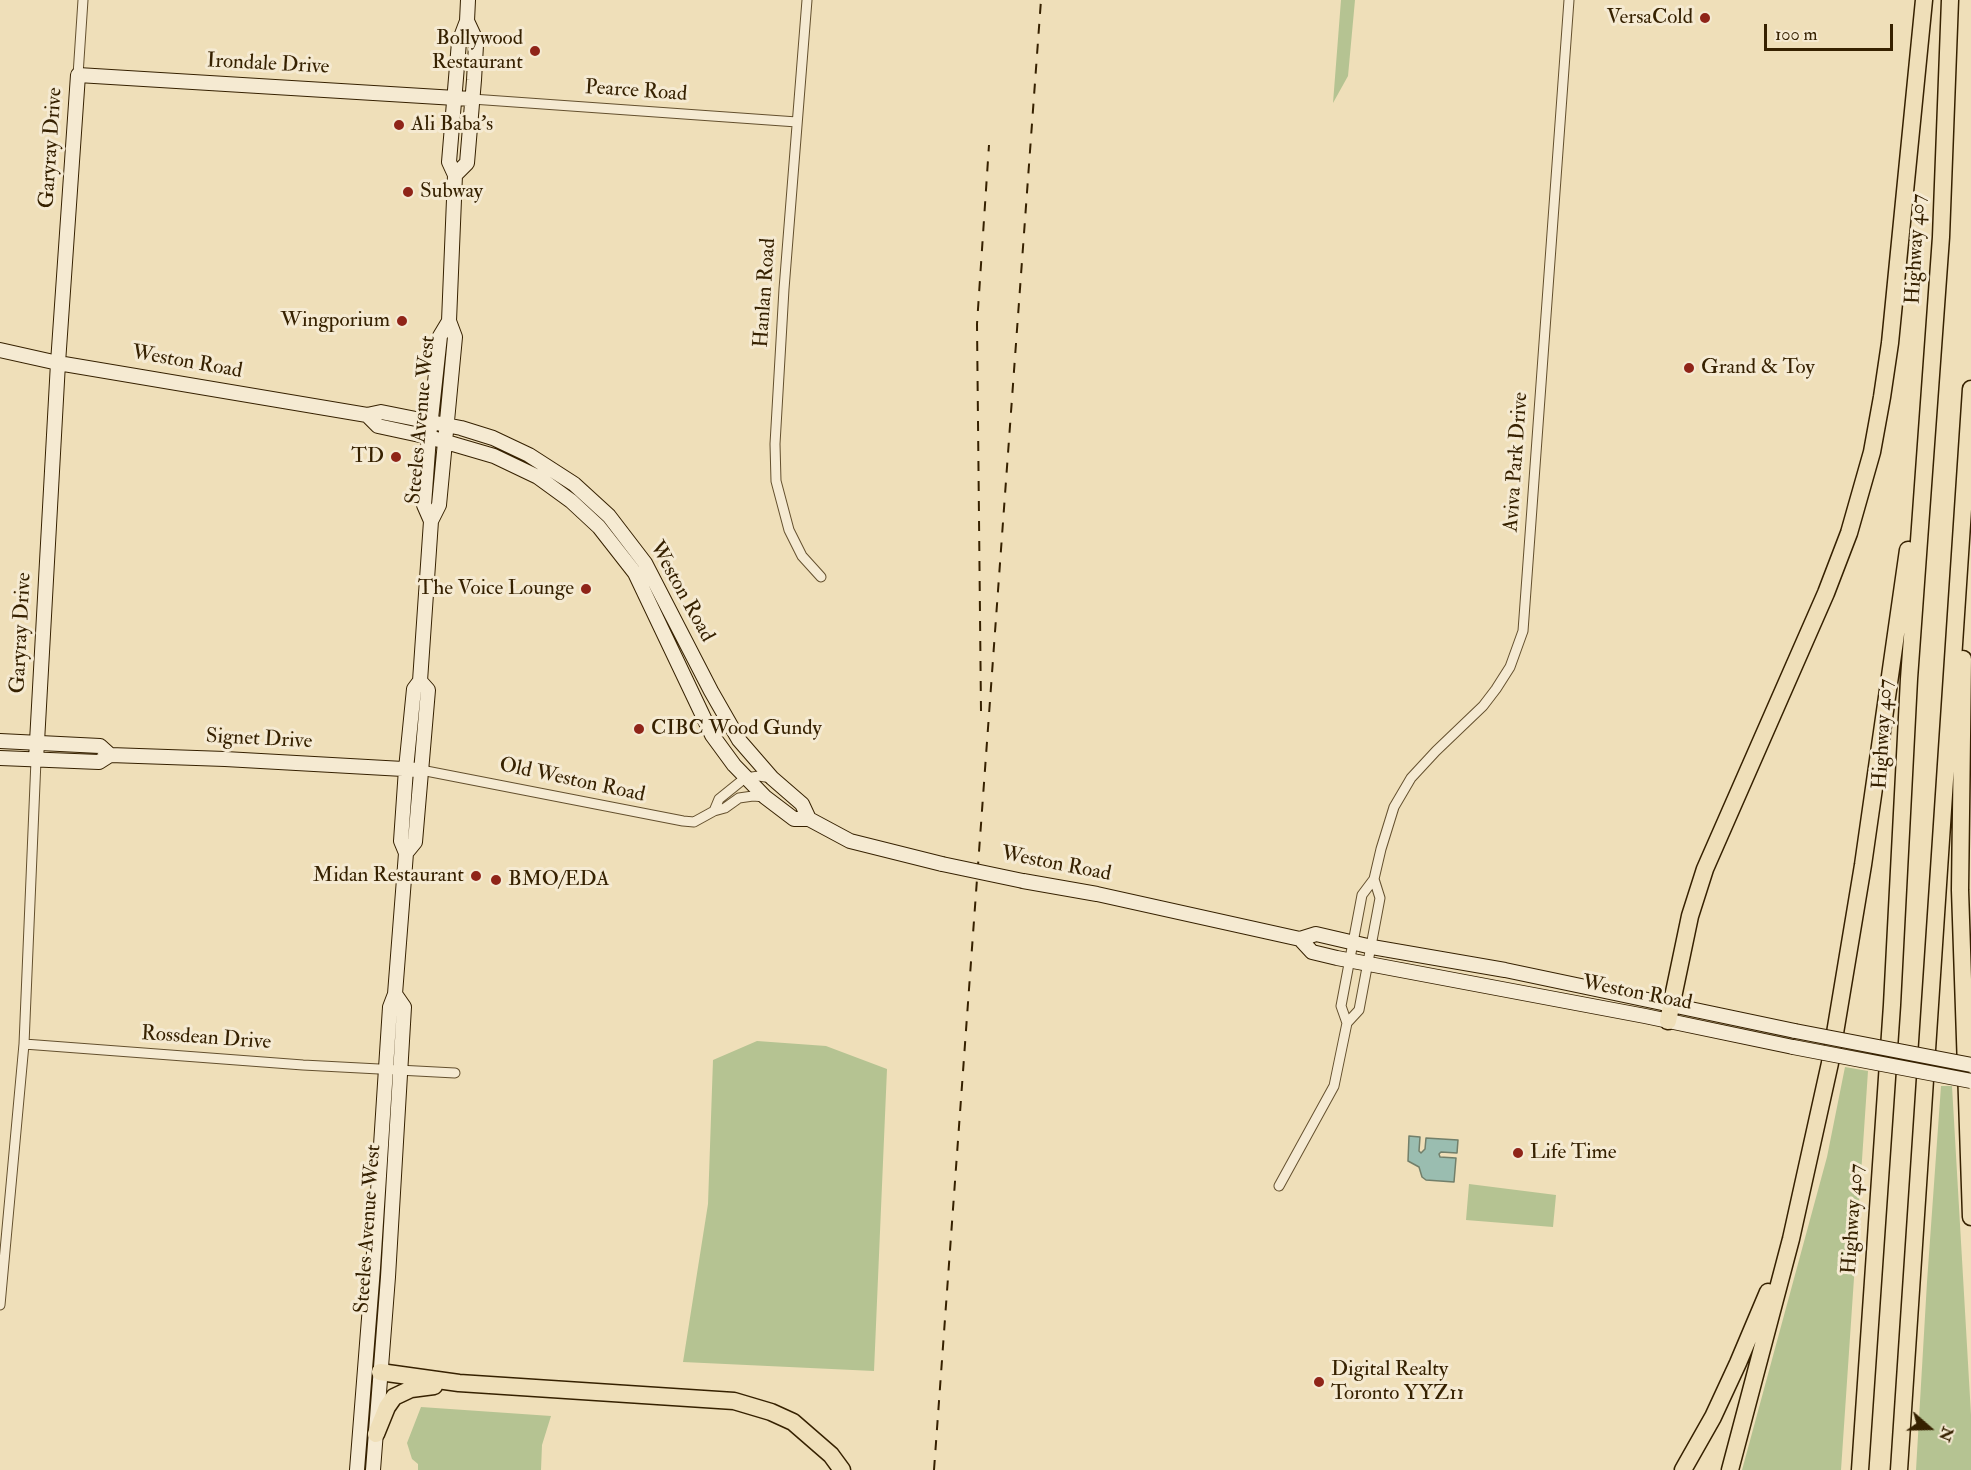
<!DOCTYPE html>
<html>
<head>
<meta charset="utf-8">
<style>
	body { margin:0 }
	#map { position:relative; width:1971px; height:1470px; overflow:hidden; background:#efdfb9; font-family:"IM FELL Double Pica",serif }
	canvas { display:block }
	.north { position:absolute; left:1899px; top:1398px; width:60px; height:60px; -webkit-text-stroke:4px #f5ead2; paint-order:stroke; rotate:110deg; font-size:16px; font-weight:700; line-height:24px; text-align:center; color:#362100 }
	.north::after { content:''; display:block; margin:auto; width:21px; height:27px; background:#362100; clip-path:polygon(50% 0,100% 100%,50% 72%,0 100%) }
	.scale { position:absolute; left:1764px; top:24px; width:129px; height:27px; box-sizing:border-box; border:3px solid #362100; border-top:0; padding-left:8px; font-size:18px; line-height:21px; white-space:nowrap; color:#362100; -webkit-text-stroke:4px #f5ead2; paint-order:stroke }
</style>
</head>
<body>
<div id="map">
<canvas width="1971" height="1470"></canvas>
<div class="north">N</div>
<div class="scale">100 m</div>
</div>
<script>
const context = document.querySelector('canvas').getContext('2d');
context.lineJoin = 'round';
function paint(path, color) { context.fillStyle = color; context.fill(path, 'evenodd'); }
const poly = rows => new Path2D(rows.map(r => 'M' + r).join(''));
function trace(path, color, width, dash) { context.strokeStyle = color; context.lineWidth = width; context.lineCap = dash ? 'butt' : 'round'; context.setLineDash(dash || []); context.stroke(path); }
function drawText(font, color, halo, rows, align = 'center') {
  context.font = font + ' "IM FELL Double Pica",serif'; context.lineWidth = 6; context.setLineDash([]); context.textBaseline = 'middle'; context.strokeStyle = halo; context.fillStyle = color; for (const [text, x, y, turn = 0] of rows) {
    context.save(); context.translate(x, y); context.rotate((+turn || 0) * Math.PI / 180); context.textAlign = isNaN(turn) ? turn : align; if (halo) context.strokeText(text, 0, 0); context.fillText(text, 0, 0); context.restore();
  }
}
paint(poly([
	[1341,0,1355,0,1348,76,1333,103],
	[757,1041,826,1046,887,1069,874,1371,683,1362,708,1204,713,1060],
	[1845,1067,1868,1071,1841,1470,1742,1470,1827,1157],
	[1941,1086,1952,1086,1971,1415,1971,1470,1916,1470,1927,1282],
	[1469,1184,1556,1195,1553,1227,1466,1220],
	[421,1407,551,1416,542,1445,541,1470,418,1470,418,1464,412,1459,407,1443]
]), '#b5c392');
const water = poly([
	[1409,1136,1420,1137,1419,1151,1421,1153,1425,1149,1426,1138,1458,1140,1457,1153,1441,1152,1439,1154,1440,1157,1456,1158,1454,1182,1426,1180,1422,1177,1419,1167,1408,1161,1409,1136]
]);
paint(water, '#9abdb0');
trace(water, '#727f6a', 1.5);
const street = poly([
	[807,0,784,289,775,444,776,481,789,530,802,556,821,577],
	[78,75,83,0],
	[472,99,797,122],
	[421,770,683,821,694,822,714,811,725,808,739,798,753,796,765,797],
	[714,811,719,799,745,778,759,776,772,778],
	[1347,1023,1341,1006,1362,895,1374,879,1381,849,1394,807,1411,778,1436,751,1483,706,1496,689,1510,667,1523,631,1569,0],
	[24,1044,303,1065,455,1073],
	[1279,1186,1334,1086,1347,1023,1359,1010,1380,898,1374,879],
	[0,1305,24,1044,36,760]
]);
const secondary = poly([
	[455,175,467,163,474,80,476,45,474,36,467,21],
	[0,350,58,363,367,415,381,412,461,428,493,438,529,455,574,484,609,516,645,563,711,691,739,740,772,778,802,804,809,819],
	[367,415,378,426,429,437,494,456,538,477,571,501,599,527,635,573,712,735,734,765,765,797,794,819,809,819,850,841,942,864],
	[431,521,424,505,429,437,440,336,449,321],
	[0,741,100,746,110,755],
	[0,758,99,762,110,755,225,759,421,770],
	[36,760,58,363,78,75,472,99],
	[406,853,415,842,428,690,420,681],
	[1023,881,1097,894,1300,939,1316,934,1372,947,1505,970,1795,1031],
	[1300,939,1312,952,1337,958,1645,1016,1793,1047],
	[357,1470,373,1268,390,1007,395,994,405,866,406,853,401,841,406,769,414,689,420,681,431,521,439,505,455,337,449,321,455,175,449,162,459,42,467,21,468,0],
	[373,1470,388,1277,404,1007,395,994]
]);
const highway = poly([
	[1963,659,1960,890,1971,1217],
	[1668,1021,1690,916,1705,869,1826,593,1849,533,1872,452,1882,397,1890,343,1924,0],
	[380,1372,459,1383,734,1401,771,1412,793,1422,831,1455,842,1470],
	[376,1434,387,1407,394,1397,411,1389,434,1386],
	[1683,1470,1713,1417,1738,1363,1768,1292],
	[1730,1470,1791,1239,1830,1063,1863,865,1908,550],
	[1860,1470,1892,1005,1909,679,1941,237,1950,0],
	[1899,1470,1971,389]
]);
trace(street, '#64502e', 11);
trace(secondary, '#362100', 16);
trace(highway, '#362100', 19);
trace(street, '#f5ead2', 9);
trace(secondary, '#f5ead2', 14);
trace(highway, '#efdfb9', 16);
trace(poly([
	[981,711,977,324,989,145],
	[934,1470,1041,0]
]), '#362100', 2, [10, 10]);
const secondaryBridge = poly([
	[942,864,1023,881],
	[1795,1031,1971,1065],
	[1793,1047,1971,1081]
]);
trace(secondaryBridge, '#362100', 16, []);
trace(secondaryBridge, '#f5ead2', 14);
for (const [x, y, r, color] of [
	[1705,18,6,"#8f2418"],
	[535,51,6,"#8f2418"],
	[399,125,6,"#8f2418"],
	[408,192,6,"#8f2418"],
	[402,321,6,"#8f2418"],
	[1689,368,6,"#8f2418"],
	[396,457,6,"#8f2418"],
	[586,589,6,"#8f2418"],
	[639,729,6,"#8f2418"],
	[476,876,6,"#8f2418"],
	[496,880,6,"#8f2418"],
	[1518,1153,6,"#8f2418"],
	[1319,1382,6,"#8f2418"]
]) { const dot = new Path2D(); dot.arc(x, y, r, 0, 2 * Math.PI); context.fillStyle = color; context.fill(dot); trace(dot, '#f5ead2', 2); }
drawText('21px', '#362100', '#f5ead2', [
	["VersaCold",1693,18,"right"],
	["Bollywood",523,39,"right"],
	["Restaurant",523,63,"right"],
	["Ali Baba's",411,125],
	["Subway",420,192],
	["Wingporium",390,321,"right"],
	["Grand & Toy",1701,368],
	["TD",384,457,"right"],
	["The Voice Lounge",574,589,"right"],
	["CIBC Wood Gundy",651,729],
	["Midan Restaurant",464,876,"right"],
	["BMO/EDA",508,880],
	["Life Time",1530,1153],
	["Digital Realty",1331,1370],
	["Toronto YYZ11",1331,1394]
], 'left');
drawText('21px', '#362100', '#f5ead2', [
	["Irondale Drive",268,65,3],
	["Pearce Road",636,92,4],
	["Garyray Drive",52,148,-86],
	["Highway 407",1917,249,-87],
	["Hanlan Road",766,293,-86],
	["Weston Road",187,363,10],
	["Steeles Avenue West",422,420,-85],
	["Aviva Park Drive",1517,462,-86],
	["Weston Road",681,592,61],
	["Garyray Drive",22,633,-87],
	["Highway 407",1884,734,-87],
	["Signet Drive",259,740,3],
	["Old Weston Road",572,781,12],
	["Weston Road",1056,865,11],
	["Weston Road",1637,994,11],
	["Rossdean Drive",206,1039,4],
	["Highway 407",1854,1219,-86],
	["Steeles Avenue West",369,1229,-86]
]);
</script>
</body>
</html>
